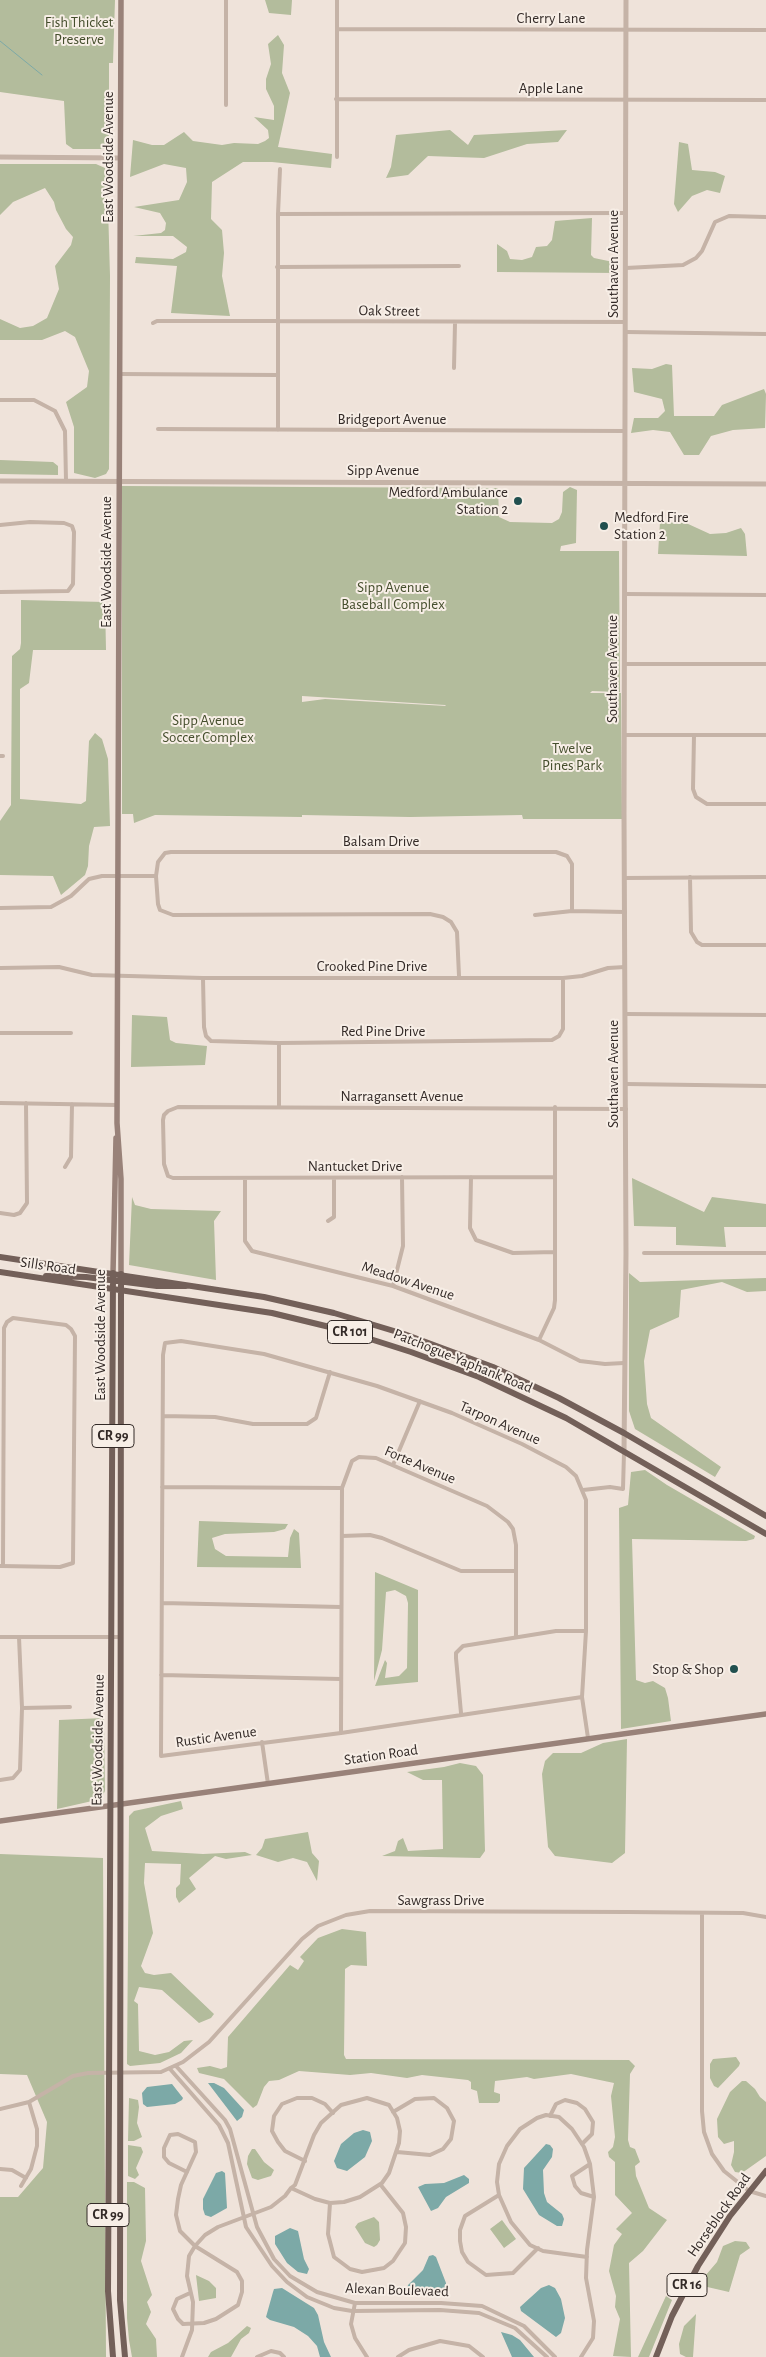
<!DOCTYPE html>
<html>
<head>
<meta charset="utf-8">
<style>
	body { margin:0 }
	canvas { display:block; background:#efe3da }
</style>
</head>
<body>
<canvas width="766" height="2357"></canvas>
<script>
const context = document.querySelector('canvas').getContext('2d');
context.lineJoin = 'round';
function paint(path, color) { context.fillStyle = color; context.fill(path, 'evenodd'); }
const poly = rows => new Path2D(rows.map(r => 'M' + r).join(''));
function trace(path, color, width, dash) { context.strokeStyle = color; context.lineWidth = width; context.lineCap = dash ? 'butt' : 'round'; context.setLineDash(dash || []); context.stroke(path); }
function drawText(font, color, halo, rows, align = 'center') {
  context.font = font + ' "Alegreya Sans",sans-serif'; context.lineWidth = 4; context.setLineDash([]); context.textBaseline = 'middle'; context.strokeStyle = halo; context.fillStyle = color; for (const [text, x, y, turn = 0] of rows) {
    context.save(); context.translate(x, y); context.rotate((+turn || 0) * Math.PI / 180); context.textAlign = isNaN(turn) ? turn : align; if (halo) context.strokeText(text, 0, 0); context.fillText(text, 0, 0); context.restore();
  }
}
paint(poly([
	[0,0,115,0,113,63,109,63,109,149,73,149,66,144,64,101,0,92],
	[265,0,292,0,291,15,269,13],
	[278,35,284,45,282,73,290,93,278,147,332,154,331,168,272,162,243,162,212,182,211,219,222,230,224,253,222,276,230,316,171,313,177,266,135,263,136,257,173,259,186,252,187,247,173,236,133,236,161,233,165,230,166,223,160,213,134,207,179,200,187,182,186,168,164,164,130,177,133,140,152,145,164,145,184,132,193,141,222,145,234,143,258,144,265,141,269,138,268,130,254,117,274,120,274,106,266,89,266,79,271,64,268,44],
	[450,130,468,145,474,135,567,130,558,142,527,144,484,158,428,156,408,175,386,178,391,167,396,135],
	[679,142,688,144,692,170,715,172,725,176,720,193,707,190,692,196,678,212,674,204],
	[0,164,96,164,105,168,107,172,110,276,109,469,106,474,95,478,74,473,74,427,66,402,87,387,89,371,75,337,65,331,42,340,0,340,0,319,20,328,33,326,47,318,59,289,55,266,71,245,73,237,66,229,56,210,54,202,45,188,13,202,0,215],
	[592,218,591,255,594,258,618,263,618,273,497,272,497,244,507,251,510,259,522,260,532,257,536,247,547,246,552,240,555,221],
	[666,364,672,365,674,416,714,416,722,405,764,389,766,394,765,428,733,430,711,436,699,455,684,455,670,432,653,430,631,433,634,418,658,418,665,411,662,399,634,392,632,368,652,369],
	[0,460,53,462,58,466,58,475,0,474],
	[122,486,498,488,499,517,510,522,552,523,559,519,562,512,563,492,570,487,577,490,576,543,561,546,560,551,619,551,620,692,592,691,590,693,621,693,622,819,523,819,522,815,410,817,302,815,302,817,155,815,134,823,133,814,122,814],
	[302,696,445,705,446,706,325,699,302,702],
	[660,522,686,523,710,534,726,533,741,528,745,534,747,556,658,554],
	[21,600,105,602,106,650,33,650,29,683,20,689,20,799,81,804,86,801,89,741,95,733,102,739,108,759,110,826,94,827,89,846,88,866,85,875,61,895,53,876,0,875,0,821,11,805,12,656,20,649,21,643],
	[132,1015,167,1017,170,1040,176,1043,207,1046,205,1065,131,1067],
	[632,1178,704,1212,712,1197,766,1204,766,1227,724,1227,726,1247,676,1245,676,1227,634,1226],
	[132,1197,135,1205,151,1209,221,1211,214,1221,216,1280,129,1265],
	[629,1273,640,1282,766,1278,766,1291,747,1292,722,1282,681,1290,679,1317,650,1330,644,1361,647,1404,651,1418,721,1467,715,1477,635,1429,629,1411],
	[645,1470,667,1485,755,1536,754,1539,746,1541,632,1539,636,1680,645,1683,653,1681,665,1688,668,1698,671,1721,621,1729,619,1508,628,1505,631,1472],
	[199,1521,288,1524,285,1529,274,1532,225,1534,212,1538,215,1549,226,1556,288,1557,290,1538,294,1529,299,1533,301,1568,197,1567],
	[375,1572,418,1590,418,1682,375,1686,385,1660,387,1663,385,1678,399,1676,407,1668,408,1603,406,1596,395,1590,386,1592,382,1650,374,1681],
	[104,1718,105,1791,101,1799,57,1809,59,1720],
	[627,1739,625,1853,612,1863,555,1856,548,1847,542,1774,545,1761,553,1753,581,1753,603,1743],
	[460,1763,476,1766,483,1775,485,1851,480,1858,382,1856,395,1851,398,1841,403,1838,408,1851,443,1849,442,1780,423,1780,407,1772,444,1767],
	[181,1801,183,1809,161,1816,145,1828,152,1851,203,1854,245,1852,252,1855,226,1859,215,1856,189,1878,196,1889,179,1903,176,1897,176,1888,180,1884,181,1864,145,1863,144,1883,153,1933,141,1966,145,1973,154,1975,171,1973,214,2014,211,2018,199,2023,162,1990,139,1987,134,2001,138,2004,139,2051,155,2055,169,2052,184,2041,193,2040,181,2053,160,2063,130,2066,127,2064,129,1816,134,1811],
	[308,1832,312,1853,319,1861,317,1881,307,1862,293,1858,278,1862,256,1855,262,1848,265,1839],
	[0,1854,103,1858,106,2357,0,2357,0,2197,18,2197,43,2168,47,2122,27,2075,0,2074],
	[342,1929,366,1932,367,1966,351,1965,345,1969,344,2055,346,2059,629,2060,635,2066,630,2074,628,2140,630,2147,635,2149,640,2162,635,2166,636,2176,649,2208,667,2220,643,2251,629,2263,631,2357,613,2356,620,2319,615,2307,616,2296,609,2271,614,2245,622,2234,616,2229,632,2213,615,2195,615,2162,609,2157,608,2152,613,2147,615,2137,611,2096,614,2083,571,2074,534,2079,527,2077,495,2081,494,2092,500,2094,500,2101,498,2103,479,2103,477,2091,471,2089,471,2082,468,2080,422,2075,407,2078,371,2073,350,2075,299,2071,279,2080,269,2081,264,2087,257,2105,253,2108,224,2079,199,2073,197,2068,210,2066,221,2069,227,2067,228,2037,290,1965,298,1970,304,1961,300,1957,318,1938],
	[736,2057,740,2063,739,2066,718,2088,714,2086,710,2078,710,2064,713,2059],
	[742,2081,746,2081,755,2089,760,2097,766,2102,766,2156,742,2173,735,2172,731,2165,734,2152,734,2141,724,2144,718,2137,717,2119,730,2092],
	[129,2098,138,2100,139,2107,137,2123,142,2137,134,2141,128,2141],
	[128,2145,141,2147,143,2152,136,2168,139,2175,135,2179,128,2176],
	[252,2149,255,2149,264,2162,274,2170,271,2176,258,2180,252,2178,247,2164,248,2156],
	[127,2182,134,2182,145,2188,146,2241,141,2261,152,2295,147,2302,151,2312,146,2324,156,2339,157,2357,132,2357,129,2340,127,2318],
	[374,2217,379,2222,380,2240,377,2245,374,2247,365,2243,355,2227,358,2223],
	[502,2220,516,2239,504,2248,490,2229],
	[735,2241,746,2242,750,2248,740,2255,729,2292,703,2286,705,2276,717,2262,723,2246],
	[196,2275,209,2281,216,2288,216,2298,199,2301],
	[666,2296,672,2300,649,2357,638,2357],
	[696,2314,693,2357,686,2357,680,2354,679,2344,684,2326],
	[247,2326,251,2328,249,2333,241,2339,231,2357,208,2357,211,2352,228,2343]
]), '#b3bc9c');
paint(poly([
	[208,2083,214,2083,224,2088,244,2110,242,2117,237,2121],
	[172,2084,183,2098,182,2100,175,2104,147,2107,143,2104,142,2093,147,2087],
	[363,2130,370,2132,372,2141,365,2157,347,2171,337,2168,334,2161,341,2144,354,2133],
	[546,2144,550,2145,553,2149,552,2157,543,2170,544,2193,547,2202,562,2214,564,2219,562,2226,557,2226,539,2215,523,2189,524,2168],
	[222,2171,225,2173,227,2208,211,2217,205,2215,203,2209,203,2199,216,2173],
	[464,2175,469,2179,469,2183,446,2197,438,2208,431,2211,418,2187,425,2184,444,2183],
	[290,2228,298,2231,304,2259,309,2269,307,2274,298,2272,287,2263,275,2244,275,2236],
	[433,2255,436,2257,446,2283,446,2289,439,2293,410,2293,407,2291,408,2285,423,2270,429,2256],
	[549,2285,555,2288,561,2299,565,2318,561,2333,556,2337,521,2311,520,2307,541,2288],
	[282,2288,314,2308,318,2315,324,2342,331,2357,320,2357,317,2346,308,2336,294,2327,270,2320,266,2317,273,2292,274,2289],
	[501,2332,512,2335,520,2340,534,2357,512,2357]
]), '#7ca9a7');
trace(poly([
	[0,41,42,75]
]), '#7ca9a7', 1);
trace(poly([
	[337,29,766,30],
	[336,99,766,100],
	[226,105,226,0],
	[337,157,337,0],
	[278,214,625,213],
	[277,267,459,266],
	[626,268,683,265,696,258,702,251,715,222,729,216,766,217],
	[153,323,157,321,277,321,625,322],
	[626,332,766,334],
	[454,368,455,323],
	[119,374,277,375],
	[0,400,34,400,55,411,65,431,66,481],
	[158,429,625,431],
	[278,430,278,214,280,169],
	[0,525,30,522,64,523,72,526,74,532,73,584,68,591,0,592],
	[625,594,766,595],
	[625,664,766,664],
	[624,735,766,735],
	[694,735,693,789,696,797,707,804,766,804],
	[0,756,3,756],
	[690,877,691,932,697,942,702,945,766,945],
	[624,878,766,877],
	[0,908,51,907,71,896,89,879,102,876,156,876],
	[535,915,572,911,625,912],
	[0,968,59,967,92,975,203,978,563,978,582,976,608,968,625,967],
	[459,976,457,932,451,922,443,917,430,914,173,915,160,910,158,904,156,876,158,862,165,853,171,852,556,852,567,856,572,864,572,911],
	[203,978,204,1027,206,1036,211,1041,279,1043,552,1040,559,1036,563,1029,563,978],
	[626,1014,766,1015],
	[0,1033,71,1033],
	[279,1043,279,1107],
	[626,1084,766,1086],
	[0,1103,117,1105],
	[65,1167,71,1157,72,1104],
	[471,1177,470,1228,476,1240,513,1253,554,1252],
	[555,1177,173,1178,168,1176,164,1164,163,1120,164,1115,168,1111,178,1107,626,1109],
	[245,1178,245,1241,252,1251,393,1286,539,1340,580,1361,605,1364,624,1363],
	[0,1213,14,1215,20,1213,27,1203,26,1103],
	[328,1221,334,1217,334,1178],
	[644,1253,766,1253],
	[393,1286,403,1246,402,1177],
	[539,1340,554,1308,555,1300,555,1107],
	[163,1416,215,1417,253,1424,307,1424,316,1418,330,1372],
	[393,1465,420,1401],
	[162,1487,342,1488],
	[583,1490,610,1487,623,1489,624,1452],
	[342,1536,370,1535,382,1538,461,1571,516,1571],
	[0,1566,60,1567,73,1563,75,1336,71,1329,66,1325,13,1318,7,1322,4,1328,3,1566],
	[162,1603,341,1607],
	[0,1637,119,1637],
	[161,1675,341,1679],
	[582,1697,341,1733,161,1756,163,1355,165,1343,181,1341,264,1354,377,1386,452,1413,522,1444,566,1467,576,1476,586,1500,586,1631,582,1697,588,1738],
	[22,1708,70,1707],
	[461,1713,456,1658,456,1653,463,1646,556,1631,586,1631],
	[341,1733,342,1488,352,1461,359,1457,376,1458,487,1506,508,1522,513,1529,516,1545,516,1637],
	[262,1742,268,1784],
	[0,1780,13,1778,20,1770,22,1708,19,1637],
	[702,1913,702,2111,704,2132,712,2154,724,2171,749,2191,766,2196],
	[176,2066,225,2120,230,2129,257,2227,274,2259,290,2276,317,2292,355,2303,441,2303,482,2306,524,2326,555,2357],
	[170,2069,219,2125,228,2143,246,2227,272,2266,287,2282,307,2297,334,2308,352,2311,440,2310,479,2313,515,2328,547,2357],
	[0,2109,29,2102,73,2076,88,2073,161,2072,183,2062,209,2042,302,1939,318,1926,346,1915,370,1911,627,1912,743,1913,766,1917],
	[393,2112,415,2099,434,2098,447,2108,454,2121,451,2139,443,2149,430,2155,397,2152],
	[550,2116,556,2104,565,2100,577,2103,585,2109,593,2122,592,2134,582,2144],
	[305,2161,285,2151,278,2142,272,2131,274,2116,282,2104,297,2098,312,2098,325,2104,333,2113],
	[590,2164,572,2176,575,2186,581,2193,594,2197],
	[0,2169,12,2170,26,2178],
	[187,2172,169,2163,164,2157,164,2148,170,2135,178,2134,195,2142,196,2152,181,2185,178,2199,176,2215,180,2231,195,2246,237,2272,242,2281,242,2292,238,2305,216,2319,204,2323,183,2324,178,2319,173,2309,177,2299,190,2293],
	[21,2186,31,2169,37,2146,37,2129,29,2102],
	[499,2195,465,2216,460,2230,460,2241,462,2252,468,2262,486,2275,513,2273,538,2248],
	[330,2203,328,2234,334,2257,350,2269,362,2272,384,2268,393,2261,405,2243,406,2227,403,2213,380,2184],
	[355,2303,351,2324,355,2338,367,2357],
	[182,2357,192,2330,193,2302,187,2276,189,2256,195,2246,205,2235,218,2227,271,2207,285,2196,291,2188,295,2185,314,2135,321,2123,341,2105,367,2098,389,2105,397,2118,400,2131,399,2143,389,2173,382,2183,360,2197,344,2202,330,2203,315,2199,291,2188],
	[257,2357,271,2351,280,2353,284,2357],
	[398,2357,409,2350,440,2341,469,2346,483,2357],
	[581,2357,593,2338,594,2321,586,2278,587,2250,594,2197,590,2164,584,2147,572,2129,559,2117,546,2115,537,2118,520,2129,507,2146,499,2164,497,2182,499,2195,511,2222,530,2245,543,2251,587,2257]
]), '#c5b3a7', 4);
trace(poly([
	[0,157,120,158],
	[0,481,766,484],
	[624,1451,626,1253,624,813,626,0]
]), '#c5b3a7', 5);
trace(poly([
	[121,0,117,1123,121,1179,121,1274],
	[113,1273,116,1138],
	[0,1821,766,1714]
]), '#998279', 5.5);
trace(poly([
	[0,1257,264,1297,334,1313,404,1334,493,1367,559,1398,624,1433,766,1516],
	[0,1272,272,1313,342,1330,411,1352,479,1377,566,1418,766,1534],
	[121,1274,120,2300,125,2357],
	[46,1276,86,1277,157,1286,186,1286],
	[113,2357,108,2291,113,1273],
	[656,2357,672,2316,698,2266,730,2216,766,2171]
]), '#736059', 6);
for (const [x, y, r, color] of [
	[518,501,5,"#21504f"],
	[604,526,5,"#21504f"],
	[734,1669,5,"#21504f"]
]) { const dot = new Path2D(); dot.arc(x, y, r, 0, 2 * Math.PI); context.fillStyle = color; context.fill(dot); trace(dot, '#f7eee6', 2); }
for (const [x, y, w] of [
	[350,1332,45],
	[113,1436,42],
	[108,2215,42],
	[687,2285,40]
]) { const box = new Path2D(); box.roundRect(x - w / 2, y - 11.5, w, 23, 4); context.fillStyle = '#f7eee6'; context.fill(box); trace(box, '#332a27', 1); }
drawText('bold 14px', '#332a27', null, [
	["CR 101",350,1332],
	["CR 99",113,1436],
	["CR 99",108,2215],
	["CR 16",687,2285]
]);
drawText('15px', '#332a27', '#f7eee6', [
	["Cherry Lane",551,18],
	["Apple Lane",551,88],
	["East Woodside Avenue",108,157,-90],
	["Southaven Avenue",613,264,-90],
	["Oak Street",389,311,1],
	["Bridgeport Avenue",392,419],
	["Sipp Avenue",383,470],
	["East Woodside Avenue",106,562,-90],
	["Southaven Avenue",612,669,-90],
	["Balsam Drive",381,841],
	["Crooked Pine Drive",372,966],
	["Red Pine Drive",383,1031],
	["Southaven Avenue",613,1074,-90],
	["Narragansett Avenue",402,1096],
	["Nantucket Drive",355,1166],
	["Sills Road",48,1266,8],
	["Meadow Avenue",408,1281,18],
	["East Woodside Avenue",100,1335,-90],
	["Patchogue-Yaphank Road",463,1361,22],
	["Tarpon Avenue",500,1423,24],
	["Forte Avenue",420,1465,23],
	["Rustic Avenue",216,1737,-8],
	["East Woodside Avenue",98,1740,-89],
	["Station Road",381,1755,-8],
	["Sawgrass Drive",441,1900],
	["Horseblock Road",719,2215,-55],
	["Alexan Boulevaed",397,2290,2]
]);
drawText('15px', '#454e2d', '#f7eee6', [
	["Fish Thicket",79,22],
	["Preserve",79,39],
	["Sipp Avenue",393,587],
	["Baseball Complex",393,604],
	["Sipp Avenue",208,720],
	["Soccer Complex",208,737],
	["Twelve",572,748],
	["Pines Park",572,765]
]);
drawText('15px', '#332a27', '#f7eee6', [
	["Medford Ambulance",508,492],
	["Station 2",508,509],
	["Medford Fire",614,517,"left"],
	["Station 2",614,534,"left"],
	["Stop & Shop",724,1669]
], 'right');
</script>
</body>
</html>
